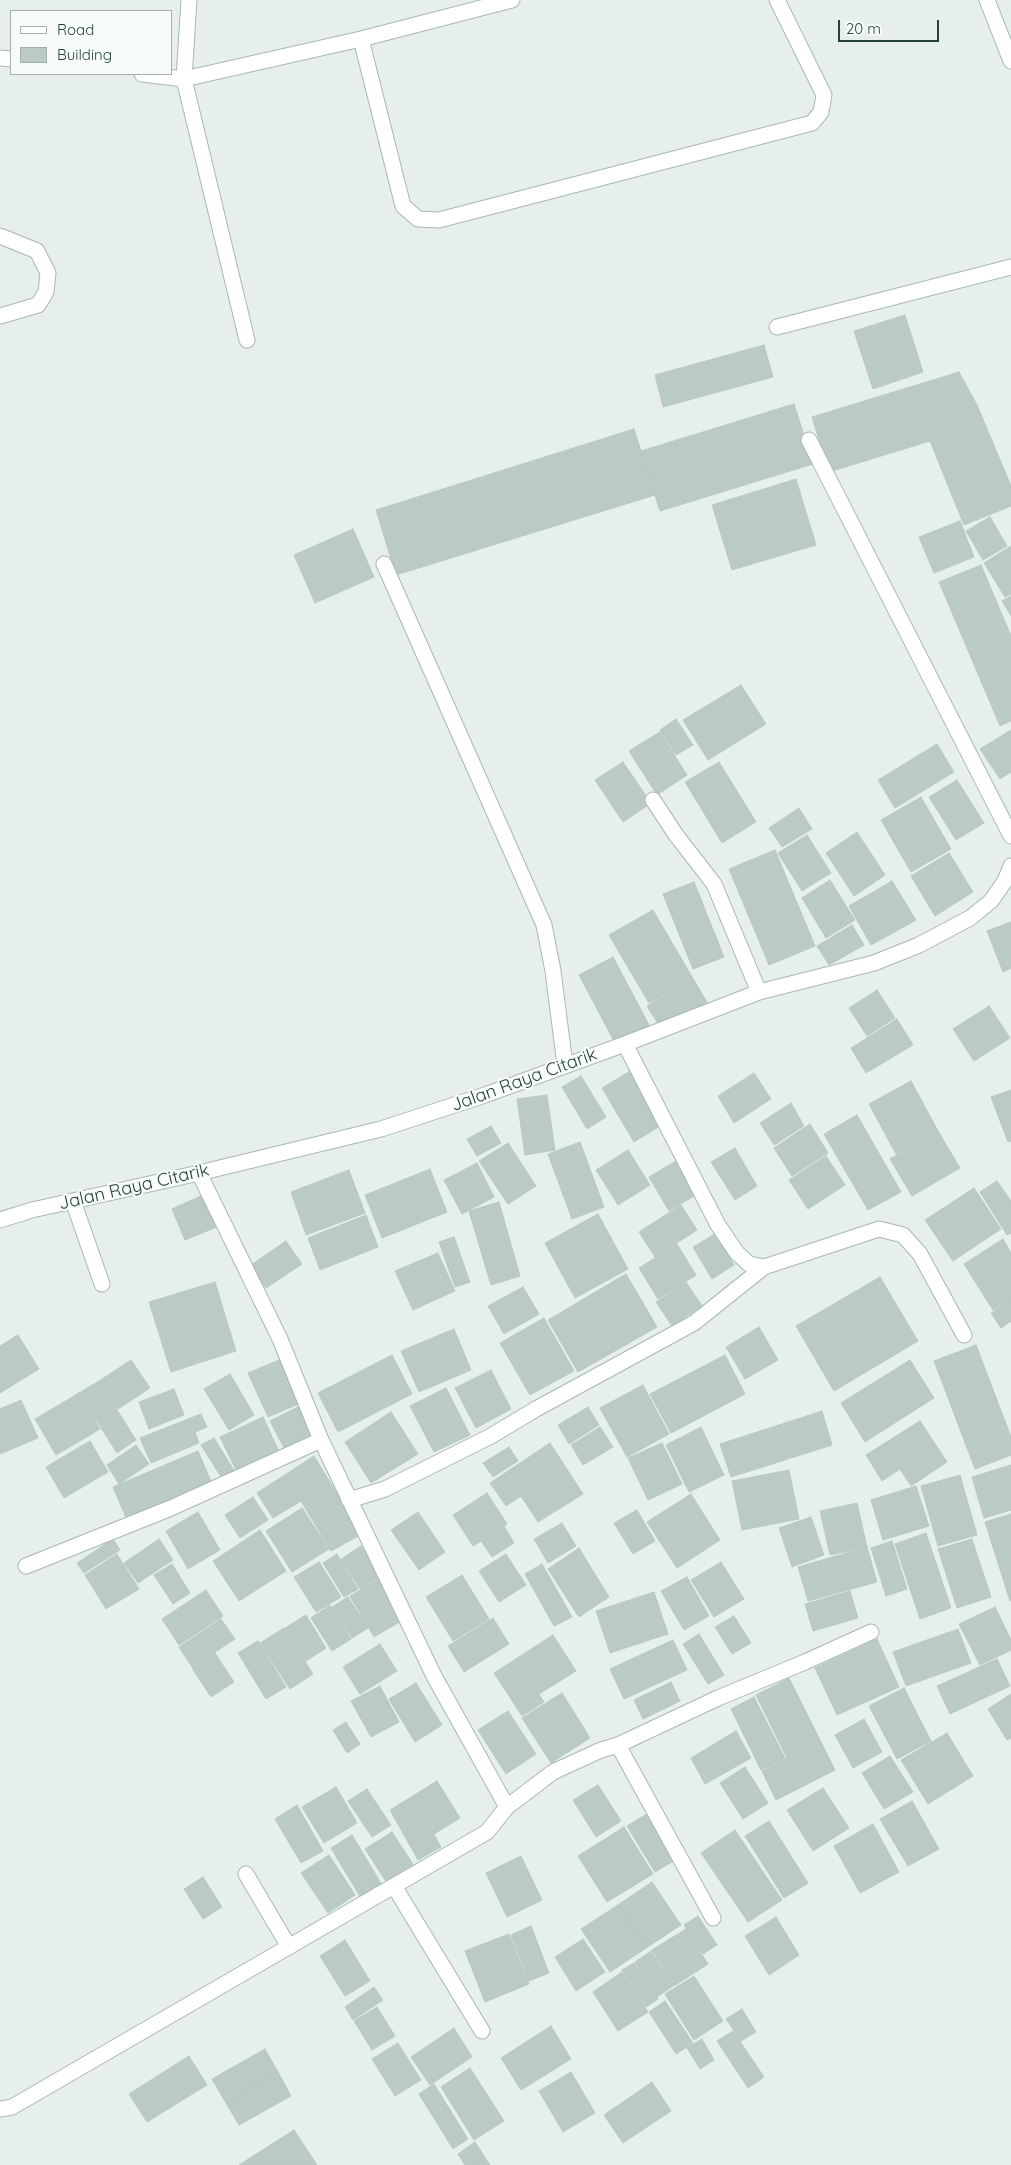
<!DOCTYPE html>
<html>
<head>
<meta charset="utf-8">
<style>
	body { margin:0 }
	#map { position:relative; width:1011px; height:2165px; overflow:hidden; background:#e6efeb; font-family:Quicksand,sans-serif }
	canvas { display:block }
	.legend { position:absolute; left:10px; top:10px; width:162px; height:65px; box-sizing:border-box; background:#f7fbf9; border:1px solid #a3b1ad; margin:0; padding:6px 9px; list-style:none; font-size:15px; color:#24423a }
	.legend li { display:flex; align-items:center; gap:10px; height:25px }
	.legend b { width:25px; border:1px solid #a3b1ad }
	.scale { position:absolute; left:838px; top:20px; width:101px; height:22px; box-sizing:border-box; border:2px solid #24423a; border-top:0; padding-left:6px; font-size:15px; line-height:18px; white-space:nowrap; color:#24423a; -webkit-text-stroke:4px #f7fbf9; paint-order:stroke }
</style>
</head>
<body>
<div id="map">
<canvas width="1011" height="2165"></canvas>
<ul class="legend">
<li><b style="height:6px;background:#fff"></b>Road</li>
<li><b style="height:14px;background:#bbcac4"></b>Building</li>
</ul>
<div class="scale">20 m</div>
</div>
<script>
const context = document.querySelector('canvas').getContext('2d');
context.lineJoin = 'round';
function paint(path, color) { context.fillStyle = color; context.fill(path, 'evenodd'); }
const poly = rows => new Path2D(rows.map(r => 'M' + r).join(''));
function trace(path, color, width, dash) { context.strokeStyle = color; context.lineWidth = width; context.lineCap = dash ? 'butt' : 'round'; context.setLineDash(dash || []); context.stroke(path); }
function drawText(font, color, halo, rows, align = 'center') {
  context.font = font + ' Quicksand,sans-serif'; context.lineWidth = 4.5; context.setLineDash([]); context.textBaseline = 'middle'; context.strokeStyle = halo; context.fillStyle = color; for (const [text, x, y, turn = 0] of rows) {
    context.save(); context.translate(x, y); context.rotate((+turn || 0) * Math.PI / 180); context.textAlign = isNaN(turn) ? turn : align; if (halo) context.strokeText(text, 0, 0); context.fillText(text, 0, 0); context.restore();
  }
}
const building = poly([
	[905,315,923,372,873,389,854,331,905,315],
	[764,345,773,377,663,407,655,375,764,345],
	[959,372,977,405,1011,486,1011,506,964,525,930,441,829,472,812,417,959,372],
	[794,404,813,464,660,511,641,451,794,404],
	[634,429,655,495,396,575,376,510,634,429],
	[796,479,816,545,732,570,712,505,796,479],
	[990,517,1007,546,983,560,966,531,990,517],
	[960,521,974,557,934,573,919,537,960,521],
	[353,529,374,577,315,603,294,555,353,529],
	[1011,546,1011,594,1005,597,984,563,1011,546],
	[981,565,1011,636,1011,721,1000,726,939,582,981,565],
	[1011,596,1011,616,1002,601,1011,596],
	[741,685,766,724,708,760,683,720,741,685],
	[676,719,693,745,676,755,660,730,676,719],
	[1011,730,1011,772,1000,779,980,749,1011,730],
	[660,732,687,775,657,795,629,751,660,732],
	[937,744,954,772,895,808,878,780,937,744],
	[623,762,651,803,623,822,595,780,623,762],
	[719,762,756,822,722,843,685,782,719,762],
	[957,780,984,823,956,840,929,797,957,780],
	[921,797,951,849,911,872,881,820,921,797],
	[799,808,812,829,782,847,769,828,799,808],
	[857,832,885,875,854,896,826,853,857,832],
	[807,835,831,873,802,891,778,853,807,835],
	[775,850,815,946,769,965,729,869,775,850],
	[949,853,973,892,935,916,911,876,949,853],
	[830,880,855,920,826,938,802,898,830,880],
	[892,881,916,920,871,945,849,906,892,881],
	[694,882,724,957,693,969,663,894,694,882],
	[653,910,692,977,649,1003,609,935,653,910],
	[1011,922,1011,968,1003,972,987,931,1011,922],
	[852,925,864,945,829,965,817,946,852,925],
	[613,957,649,1025,615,1043,579,975,613,957],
	[692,977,707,1002,662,1030,647,1006,692,977],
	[877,990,895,1018,867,1036,849,1008,877,990],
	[989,1006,1010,1038,974,1061,953,1029,989,1006],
	[897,1019,913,1045,866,1073,851,1048,897,1019],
	[632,1070,665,1123,634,1142,602,1088,632,1070],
	[754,1073,771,1099,734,1123,718,1096,754,1073],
	[581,1076,606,1117,587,1129,562,1087,581,1076],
	[911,1081,938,1131,896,1154,869,1104,911,1081],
	[1011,1090,1011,1141,1008,1142,991,1097,1011,1090],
	[547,1095,555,1150,525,1155,517,1099,547,1095],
	[791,1103,804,1126,774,1145,760,1123,791,1103],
	[857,1115,901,1192,868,1210,824,1134,857,1115],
	[810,1124,828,1153,792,1176,774,1148,810,1124],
	[491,1126,501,1143,477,1156,467,1139,491,1126],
	[938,1131,960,1168,912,1196,890,1159,938,1131],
	[580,1142,604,1207,572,1219,548,1154,580,1142],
	[508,1143,536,1186,508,1204,479,1161,508,1143],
	[735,1148,757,1186,735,1200,711,1162,735,1148],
	[628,1150,650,1185,618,1205,596,1170,628,1150],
	[826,1156,845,1185,808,1209,789,1180,826,1156],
	[678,1160,699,1193,669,1211,649,1177,678,1160],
	[477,1163,494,1197,462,1214,444,1180,477,1163],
	[430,1169,447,1212,382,1238,365,1195,430,1169],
	[349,1170,365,1213,306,1235,291,1192,349,1170],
	[997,1181,1011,1201,1011,1233,1007,1235,980,1192,997,1181],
	[974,1188,1001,1229,953,1261,925,1220,974,1188],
	[203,1195,217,1227,185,1240,172,1209,203,1195],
	[499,1202,520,1276,491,1285,469,1211,499,1202],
	[681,1205,697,1230,655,1257,639,1232,681,1205],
	[598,1214,628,1269,575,1298,545,1243,598,1214],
	[366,1215,378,1247,320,1270,308,1238,366,1215],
	[715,1234,734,1265,712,1279,693,1247,715,1234],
	[454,1237,470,1282,455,1287,439,1242,454,1237],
	[1003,1239,1011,1253,1011,1299,993,1310,964,1264,1003,1239],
	[286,1241,302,1264,266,1288,251,1265,286,1241],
	[677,1244,696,1275,658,1299,639,1268,677,1244],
	[438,1253,455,1291,413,1310,395,1271,438,1253],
	[626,1274,657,1327,578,1372,548,1320,626,1274],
	[880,1277,918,1341,834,1391,796,1326,880,1277],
	[215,1282,236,1351,171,1372,149,1302,215,1282],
	[686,1282,702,1306,672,1326,656,1302,686,1282],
	[523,1287,539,1314,504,1334,488,1306,523,1287],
	[1011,1300,1011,1321,1001,1328,991,1313,1011,1300],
	[544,1318,574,1371,530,1395,500,1343,544,1318],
	[759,1327,778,1360,745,1379,726,1347,759,1327],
	[454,1329,471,1370,419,1392,401,1351,454,1329],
	[18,1335,39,1369,0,1393,0,1346,18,1335],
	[976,1345,1011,1437,1011,1455,975,1469,934,1361,976,1345],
	[392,1355,412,1394,338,1432,318,1393,392,1355],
	[725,1355,745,1394,671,1433,650,1394,725,1355],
	[284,1358,303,1402,268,1417,248,1373,284,1358],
	[131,1360,150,1388,118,1409,99,1381,131,1360],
	[910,1360,934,1398,865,1442,841,1403,910,1360],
	[491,1370,511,1409,476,1428,455,1388,491,1370],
	[230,1374,254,1415,229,1430,204,1389,230,1374],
	[99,1381,136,1440,117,1453,79,1393,99,1381],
	[643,1385,669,1434,627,1457,600,1408,643,1385],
	[446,1388,470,1435,434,1452,410,1406,446,1388],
	[174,1389,184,1415,149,1429,139,1402,174,1389],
	[79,1393,100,1429,56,1455,35,1419,79,1393],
	[21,1400,38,1438,0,1454,0,1409,21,1400],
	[302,1405,318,1436,286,1452,270,1421,302,1405],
	[588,1407,599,1425,569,1444,558,1425,588,1407],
	[822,1411,832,1445,731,1477,720,1444,822,1411],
	[391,1412,418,1454,371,1483,345,1442,391,1412],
	[201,1414,207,1427,195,1432,199,1443,151,1463,140,1438,201,1414],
	[263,1417,280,1454,238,1474,220,1437,263,1417],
	[920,1421,947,1462,911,1486,900,1469,882,1481,866,1455,920,1421],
	[600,1427,613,1447,583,1465,571,1445,600,1427],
	[701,1427,724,1475,689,1492,666,1445,701,1427],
	[214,1438,235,1472,223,1480,201,1445,214,1438],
	[90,1441,108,1472,64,1498,46,1467,90,1441],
	[550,1443,583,1494,538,1522,521,1496,506,1506,490,1483,550,1443],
	[662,1443,682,1484,648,1500,628,1458,662,1443],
	[136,1445,149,1464,119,1484,107,1465,136,1445],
	[509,1447,518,1461,493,1477,483,1463,509,1447],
	[198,1451,212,1484,127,1520,113,1487,198,1451],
	[314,1456,362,1534,331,1551,301,1501,273,1518,257,1493,314,1456],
	[1011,1465,1011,1510,984,1518,972,1477,1011,1465],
	[789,1470,799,1519,742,1530,732,1481,789,1470],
	[960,1475,977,1535,938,1546,921,1486,960,1475],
	[916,1486,929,1526,883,1540,871,1500,916,1486],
	[487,1493,507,1524,504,1526,514,1543,492,1557,481,1541,473,1546,453,1515,487,1493],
	[691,1494,720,1540,677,1568,647,1522,691,1494],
	[253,1497,268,1520,240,1538,225,1515,253,1497],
	[857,1503,867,1547,830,1555,820,1511,857,1503],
	[302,1508,329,1549,292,1572,266,1531,302,1508],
	[637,1510,655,1541,633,1554,614,1523,637,1510],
	[198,1512,220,1550,188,1569,166,1531,198,1512],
	[418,1512,445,1552,419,1570,391,1530,418,1512],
	[1011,1514,1011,1601,1010,1601,985,1522,1011,1514],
	[811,1517,824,1555,792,1567,779,1528,811,1517],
	[562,1523,576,1546,548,1563,534,1539,562,1523],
	[260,1530,286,1571,239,1601,213,1561,260,1530],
	[926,1533,951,1608,920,1619,895,1544,926,1533],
	[113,1539,120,1550,84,1573,77,1563,113,1539],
	[159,1539,173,1560,138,1583,124,1563,159,1539],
	[972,1539,991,1597,957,1608,938,1549,972,1539],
	[892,1541,907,1589,886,1596,871,1548,892,1541],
	[361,1546,380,1577,360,1589,341,1559,361,1546],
	[867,1547,877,1582,808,1601,798,1567,867,1547],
	[579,1548,609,1597,579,1617,548,1569,579,1548],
	[117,1554,139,1589,106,1609,85,1575,117,1554],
	[337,1554,358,1589,344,1597,323,1563,337,1554],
	[506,1554,526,1585,499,1602,479,1571,506,1554],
	[319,1562,341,1597,316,1612,294,1577,319,1562],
	[721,1562,744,1599,714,1617,691,1580,721,1562],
	[172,1564,190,1593,173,1604,154,1575,172,1564],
	[542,1564,572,1617,554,1626,525,1574,542,1564],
	[462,1575,489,1619,453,1641,426,1597,462,1575],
	[687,1577,709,1616,684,1630,661,1591,687,1577],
	[379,1579,403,1620,374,1637,350,1596,379,1579],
	[206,1590,223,1616,179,1645,162,1619,206,1590],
	[850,1591,858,1618,813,1631,805,1604,850,1591],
	[654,1592,668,1634,610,1653,596,1611,654,1592],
	[348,1597,368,1628,352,1638,332,1607,348,1597],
	[330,1605,351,1639,332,1651,311,1618,330,1605],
	[995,1607,1011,1640,1011,1650,980,1665,959,1624,995,1607],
	[306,1615,326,1648,306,1661,285,1628,306,1615],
	[734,1616,751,1643,732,1654,715,1627,734,1616],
	[493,1618,509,1644,464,1672,448,1646,493,1618],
	[221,1619,235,1639,192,1667,179,1647,221,1619],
	[284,1628,313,1674,290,1689,260,1643,284,1628],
	[958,1629,971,1663,906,1686,893,1652,958,1629],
	[699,1634,724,1675,708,1684,683,1644,699,1634],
	[553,1635,576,1671,539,1694,544,1702,522,1716,494,1673,553,1635],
	[877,1639,899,1687,837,1715,815,1668,877,1639],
	[673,1640,687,1670,624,1699,610,1669,673,1640],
	[258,1641,286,1687,266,1699,238,1653,258,1641],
	[380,1644,397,1671,360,1694,343,1667,380,1644],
	[215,1653,234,1682,211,1697,192,1668,215,1653],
	[997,1659,1010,1686,950,1714,937,1686,997,1659],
	[789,1678,835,1770,776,1800,762,1771,787,1758,756,1695,789,1678],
	[671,1682,680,1701,643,1719,634,1700,671,1682],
	[416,1683,442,1725,415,1742,389,1699,416,1683],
	[380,1686,399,1722,371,1737,351,1701,380,1686],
	[904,1688,931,1741,897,1759,869,1706,904,1688],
	[562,1693,590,1738,551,1763,522,1718,562,1693],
	[1011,1694,1011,1738,1007,1740,988,1709,1011,1694],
	[754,1697,785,1758,761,1770,731,1709,754,1697],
	[508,1711,536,1754,506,1774,478,1730,508,1711],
	[864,1719,882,1752,853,1768,835,1735,864,1719],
	[346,1722,360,1744,347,1753,333,1730,346,1722],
	[736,1731,751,1758,705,1784,691,1758,736,1731],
	[947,1733,973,1776,928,1804,901,1760,947,1733],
	[890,1756,913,1792,884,1809,862,1773,890,1756],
	[745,1767,768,1803,743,1819,720,1783,745,1767],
	[437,1781,460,1818,434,1834,441,1847,418,1860,390,1810,437,1781],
	[598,1785,621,1821,596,1837,573,1800,598,1785],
	[336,1787,357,1823,324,1843,302,1807,336,1787],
	[823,1788,849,1828,813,1851,787,1810,823,1788],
	[367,1789,391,1825,372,1837,348,1801,367,1789],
	[912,1801,939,1849,908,1866,880,1819,912,1801],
	[297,1805,323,1851,301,1863,275,1819,297,1805],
	[647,1814,675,1860,655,1872,627,1826,647,1814],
	[769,1821,808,1883,784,1898,745,1836,769,1821],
	[873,1824,899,1872,860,1893,834,1846,873,1824],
	[624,1827,653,1874,607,1902,578,1856,624,1827],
	[735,1830,782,1900,748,1922,701,1853,735,1830],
	[392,1832,414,1866,387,1883,365,1849,392,1832],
	[352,1835,382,1885,361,1898,331,1848,352,1835],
	[329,1855,355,1895,328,1913,301,1873,329,1855],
	[521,1856,542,1900,507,1917,486,1873,521,1856],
	[203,1877,222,1907,203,1919,184,1889,203,1877],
	[652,1882,681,1925,646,1948,618,1905,652,1882],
	[618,1905,646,1948,610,1972,581,1929,618,1905],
	[698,1916,717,1945,703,1954,684,1925,698,1916],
	[776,1917,799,1955,769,1975,745,1936,776,1917],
	[531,1926,549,1973,529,1981,511,1935,531,1926],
	[686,1929,708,1964,674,1986,652,1950,686,1929],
	[509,1934,529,1984,485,2002,465,1951,509,1934],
	[583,1939,605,1972,576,1991,555,1957,583,1939],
	[345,1940,370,1981,345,1996,320,1956,345,1940],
	[651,1951,673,1986,657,1997,635,1962,651,1951],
	[634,1963,658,1999,646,2007,622,1970,634,1963],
	[622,1972,648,2012,618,2031,593,1992,622,1972],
	[694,1976,723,2021,694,2040,665,1994,694,1976],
	[374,1987,383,2000,353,2020,345,2007,374,1987],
	[665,2001,693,2043,676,2054,649,2012,665,2001],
	[377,2007,395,2036,372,2050,354,2021,377,2007],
	[742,2009,756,2032,741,2041,726,2019,742,2009],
	[551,2026,571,2059,521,2090,501,2058,551,2026],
	[454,2028,472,2057,430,2085,411,2057,454,2028],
	[733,2031,764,2077,748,2088,717,2041,733,2031],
	[702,2039,714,2060,700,2069,687,2048,702,2039],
	[398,2043,421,2080,395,2096,372,2059,398,2043],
	[265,2049,278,2072,226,2103,212,2079,265,2049],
	[189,2056,207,2085,147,2122,129,2094,189,2056],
	[470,2068,504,2121,474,2140,441,2087,470,2068],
	[278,2072,291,2096,239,2125,226,2103,278,2072],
	[571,2072,595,2113,563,2132,539,2091,571,2072],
	[652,2082,671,2111,623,2143,604,2115,652,2082],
	[434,2084,468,2139,453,2149,419,2094,434,2084],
	[294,2130,317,2165,239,2165,294,2130],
	[475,2142,490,2165,465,2165,458,2154,475,2142]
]);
paint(building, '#bbcac4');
trace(building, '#b8c9c2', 1);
const minor = poly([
	[189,0,184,79,247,340],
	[987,0,1011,61],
	[361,39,403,206,418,219,439,220,812,123,821,112,824,95,777,0],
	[0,58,11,59],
	[142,74,184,79,361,39,512,0],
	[0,236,37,251,48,273,46,292,38,305,0,316],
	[777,327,1011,267],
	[809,440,1011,836],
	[384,564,544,925,553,971,565,1065],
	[653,800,676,835,714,884,759,992],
	[625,1044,718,1225,737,1253,749,1264,764,1267,879,1229,903,1235,920,1254,964,1335],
	[73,1201,102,1284],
	[0,1220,32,1210,199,1173,381,1129,485,1095,625,1044,759,992,874,963,919,945,970,918,991,901,1005,881,1011,866],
	[349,1500,385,1489,491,1436,536,1409,694,1323,764,1267],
	[26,1566,171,1508,321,1440],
	[618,1745,713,1918],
	[507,1807,553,1772,601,1750,618,1745,718,1698,805,1662,871,1632],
	[246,1874,289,1947],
	[394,1886,482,2031],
	[0,2109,12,2107,487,1832,507,1807,434,1676,321,1440,280,1339,199,1173]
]);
trace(minor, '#a8b8b2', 17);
trace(minor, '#fff', 15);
drawText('18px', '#24423a', '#f7fbf9', [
	["Jalan Raya Citarik",524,1080,-20],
	["Jalan Raya Citarik",134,1187,-13]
]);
</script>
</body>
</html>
